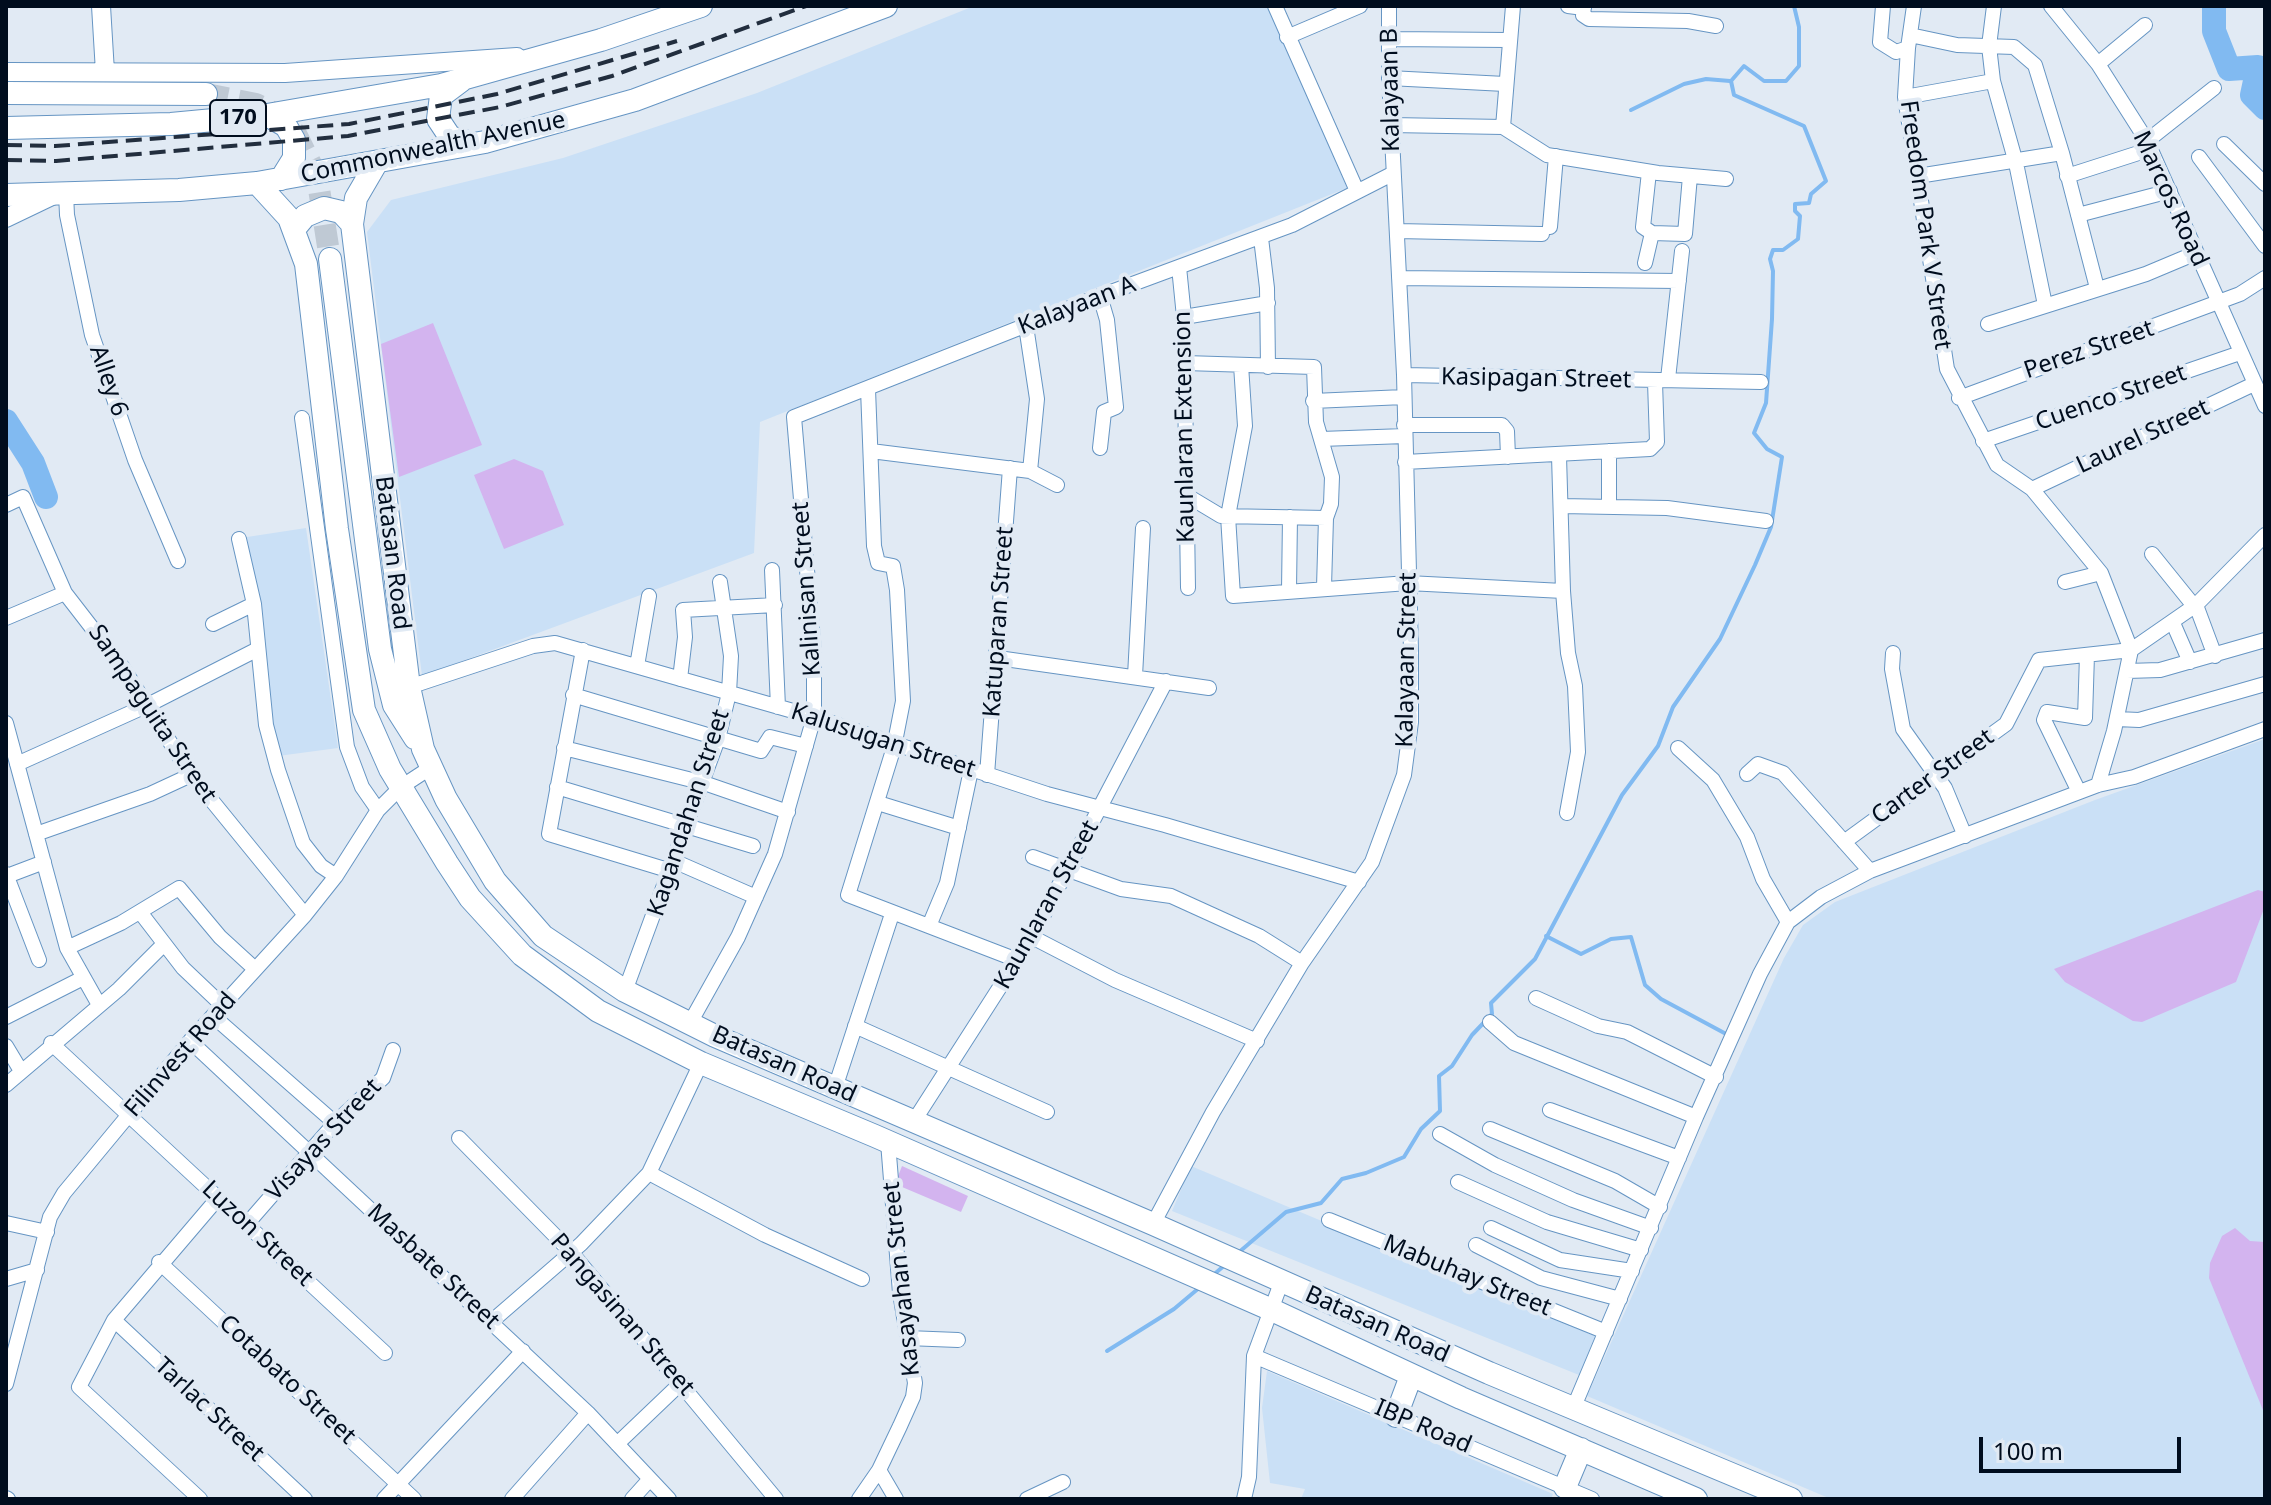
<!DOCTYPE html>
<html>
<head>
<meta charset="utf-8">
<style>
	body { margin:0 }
	#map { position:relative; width:2271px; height:1505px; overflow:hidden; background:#e1eaf4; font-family:"Noto Sans",sans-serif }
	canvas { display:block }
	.frame { position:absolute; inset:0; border:8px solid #000d1e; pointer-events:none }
	.scale { position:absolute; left:1979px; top:1437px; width:202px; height:36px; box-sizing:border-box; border:4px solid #000d1e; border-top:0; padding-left:10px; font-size:24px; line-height:28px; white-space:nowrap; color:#000d1e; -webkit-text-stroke:6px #e1eaf4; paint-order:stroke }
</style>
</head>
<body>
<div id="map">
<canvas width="2271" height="1505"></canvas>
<div class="frame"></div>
<div class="scale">100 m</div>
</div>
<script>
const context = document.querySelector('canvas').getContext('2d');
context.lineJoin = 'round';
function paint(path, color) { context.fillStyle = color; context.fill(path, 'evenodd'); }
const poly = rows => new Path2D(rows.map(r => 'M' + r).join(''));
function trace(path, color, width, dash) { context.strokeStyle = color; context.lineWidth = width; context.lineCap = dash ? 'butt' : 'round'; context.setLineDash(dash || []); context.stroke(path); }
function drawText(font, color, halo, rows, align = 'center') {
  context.font = font + ' "Noto Sans",sans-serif'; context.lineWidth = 8; context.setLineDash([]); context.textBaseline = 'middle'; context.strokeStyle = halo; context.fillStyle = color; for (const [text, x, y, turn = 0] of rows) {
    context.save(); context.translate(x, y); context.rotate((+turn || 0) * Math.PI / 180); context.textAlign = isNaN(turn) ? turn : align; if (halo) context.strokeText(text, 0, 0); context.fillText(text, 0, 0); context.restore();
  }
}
paint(poly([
	[974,6,1269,6,1347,188,760,422,754,553,422,676,367,232,391,200,563,158,757,93],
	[306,528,338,748,278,756,247,537],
	[2265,739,2265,1499,1831,1499,1587,1396,1784,958,1803,925,1835,902,2095,800],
	[1191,1166,1595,1336,1579,1375,1172,1211],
	[1267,1371,1553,1494,1551,1499,1301,1499,1305,1489,1270,1483,1262,1408]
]), '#cae0f6');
paint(poly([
	[433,323,482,445,399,477,381,344],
	[514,459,543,471,564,525,504,549,474,475],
	[2258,890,2265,892,2265,906,2236,982,2142,1022,2133,1021,2065,982,2054,969],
	[902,1166,968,1196,961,1212,895,1184],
	[2235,1228,2250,1241,2265,1242,2265,1415,2209,1278,2210,1263,2222,1236]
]), '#d3b4ef');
trace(poly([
	[1631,110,1684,84,1706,79,1730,81],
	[1546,936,1581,954,1611,939,1631,937,1645,985,1661,999,1728,1035],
	[1238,1253,1286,1212,1321,1203,1342,1179,1366,1173,1404,1157,1421,1129,1440,1111,1439,1076,1452,1066,1472,1035,1492,1014,1491,1003,1535,959,1622,795,1658,746,1673,707,1720,639,1755,565,1771,527,1782,457,1767,449,1754,433,1766,403,1772,319,1773,271,1770,259,1773,250,1783,250,1798,239,1800,216,1795,211,1795,204,1809,203,1811,194,1826,181,1804,126,1734,95,1731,81,1744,66,1764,81,1786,81,1799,66,1799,27,1794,6],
	[1211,1277,1226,1264],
	[1107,1351,1174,1309,1199,1288]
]), '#81baf1', 4);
trace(poly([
	[2214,6,2214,31,2229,69,2258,67,2252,95,2265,108],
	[6,421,33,463,46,497]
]), '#81baf1', 24);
trace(poly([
	[206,94,256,104,276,114,296,134,317,176,330,259]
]), '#bfc9d4', 22, [22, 11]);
const street = poly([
	[1275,6,1357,191],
	[1568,6,1584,8],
	[1584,6,1583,15,1589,19,1688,21,1716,26],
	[1883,6,1880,42,1896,52,1908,48,1914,6],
	[1994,6,1989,46,1993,81,2016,163,2045,305],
	[2051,6,2098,64,2147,141,2265,406],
	[1910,35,1957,45,2014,47,2035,65,2062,153,2097,288],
	[1287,37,1360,6],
	[1389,39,1508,40],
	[1908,48,1905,97,1947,369,1997,465,2032,489,2101,573,2131,650,2114,731,2098,785],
	[2098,64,2145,25],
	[1389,78,1505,84],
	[1905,97,1993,81],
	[1391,125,1503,127],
	[1503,127,1547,155,1658,173,1726,179],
	[1503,127,1513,6],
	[2147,141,2214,88],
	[2224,144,2265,184],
	[2199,157,2265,246],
	[1649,172,1643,227,1652,233,1685,234,1690,176],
	[1918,176,2062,153],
	[2067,176,2151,149],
	[66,193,67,215,92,335,135,460,178,561],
	[2078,215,2170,191],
	[1550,227,1556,156],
	[1397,231,1542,234],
	[1261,238,1267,288,1268,367],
	[1645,263,1652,233],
	[1179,267,1184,317,1188,588],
	[1399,278,1679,281],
	[1100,296,1107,320,1116,407,1104,412,1100,448],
	[1184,317,1268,303],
	[1988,324,2146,274,2196,253],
	[1026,326,1037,399,1030,471],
	[1185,363,1314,367,1316,422,1332,477,1331,504,1326,518,1324,587],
	[1241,365,1245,426,1228,516,1233,596,1408,583,1563,591],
	[1404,375,1761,382],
	[1668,379,1682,251],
	[868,389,874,546,878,563,893,566,897,590,903,701,894,747,848,895,1017,960],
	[1959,398,2240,294,2265,278],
	[1313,401,1404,397],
	[302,418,347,747,362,787,378,810],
	[1404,425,1502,425,1507,431,1508,457],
	[1321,439,1405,436],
	[1983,441,2240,353],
	[871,451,1030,471,1057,485],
	[1559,456,1563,591,1568,653,1575,686,1578,752,1567,813],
	[1405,462,1650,449,1657,442,1655,382],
	[2032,489,2254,384],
	[1186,495,1221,516,1326,518],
	[6,505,23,497,65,593,123,668,191,775,305,915],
	[1561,506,1667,508,1766,521],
	[1609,506,1609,451],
	[239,539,254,604,266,725,278,770,303,843,321,866,336,876],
	[2152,554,2194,606],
	[772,570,778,707],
	[2065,582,2101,573],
	[1289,590,1290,517],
	[2196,605,2215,656],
	[6,618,65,593],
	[2173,623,2190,662],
	[213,624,254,604],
	[583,650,549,834,671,871],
	[1893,653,1892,669,1903,729,1945,788,1965,836],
	[998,658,1209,688],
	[637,666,649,596],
	[2127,671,2160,670,2265,640],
	[1135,676,1143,528],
	[680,679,685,637,683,610,775,605],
	[409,687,533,646,555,643,814,717,1047,794,1165,825,1359,882],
	[573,695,761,751,770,737,806,746],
	[2117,719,2139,720,2265,684],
	[6,723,67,948,98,1003],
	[564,748,704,783,788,812],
	[1678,748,1713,780,1747,837,1763,879,1788,922],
	[17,764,148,705,258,649],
	[1747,774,1758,764,1783,773,1870,871],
	[987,775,1010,468],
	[557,787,753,846],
	[2079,792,2044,720,2047,712,2085,718,2087,655],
	[878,803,959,828],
	[36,834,150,794,191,775],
	[1844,842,2006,724,2039,660,2131,650,2196,605,2265,535],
	[1033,857,1121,889,1171,896,1259,936,1302,963],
	[676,862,756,897],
	[6,874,39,960],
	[7,876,44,862],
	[140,912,183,968,223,1006],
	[929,926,947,883,971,770],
	[1032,937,1115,980,1257,1041],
	[67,948,121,923,179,888,220,937,255,969],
	[625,991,718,739,729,693,731,656,720,582],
	[1536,998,1598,1026,1627,1032,1716,1077],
	[213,1016,335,1123],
	[6,1017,83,978],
	[1490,1022,1514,1043,1696,1117],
	[690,1023,738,937,775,854,814,717,814,652,794,417,1100,296,1292,225,1392,174],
	[855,1026,1047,1112],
	[190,1041,588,1413,669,1499],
	[51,1043,385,1353],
	[6,1046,21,1071],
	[6,1085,119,989,164,944],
	[835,1088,892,914],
	[1550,1110,1679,1158],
	[914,1121,1032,937,1166,681],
	[1490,1129,1615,1181,1660,1207],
	[1440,1134,1495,1165,1573,1200,1651,1228],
	[459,1138,571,1252,776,1499],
	[649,1173,765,1235,862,1279],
	[1458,1182,1547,1222,1641,1250],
	[1329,1220,1606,1332],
	[6,1223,47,1232],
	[1153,1224,1213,1112,1302,963,1372,862,1404,775,1411,722,1411,651,1404,375,1389,78,1389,6],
	[246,1225,335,1123,383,1078,393,1050],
	[1491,1228,1560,1260,1632,1271],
	[1476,1245,1541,1278,1620,1299],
	[159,1262,414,1499],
	[6,1279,37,1270],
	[114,1320,305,1499],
	[491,1322,581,1244,649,1173,701,1063],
	[907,1338,958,1340],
	[1254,1356,1592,1499],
	[6,1384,50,1217,64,1193,190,1041,305,915,336,876,378,810,401,787,430,768],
	[1573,1409,1696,1117,1760,974,1788,922,1821,897,1870,871,2098,785,2134,777,2265,729],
	[617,1444,682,1382],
	[879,1470,896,1499],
	[6,1498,8,1499],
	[200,1499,79,1387,114,1320,218,1198],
	[384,1499,523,1351],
	[512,1499,588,1413],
	[632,1499,650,1479],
	[859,1499,879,1470,900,1426,913,1397,915,1383,900,1293,888,1142],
	[1027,1499,1063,1482],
	[1244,1499,1249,1477,1254,1356,1281,1283]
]);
const secondary = poly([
	[101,6,105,72],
	[6,72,285,73,517,57],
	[6,218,54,195]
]);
const primary = poly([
	[461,81,441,96,438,119,450,137,471,143],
	[6,93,206,94],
	[267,115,286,126,294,140,294,158,281,179],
	[6,128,171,124,267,115,441,85,601,40,701,6],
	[377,162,356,198,352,224,409,687,423,749,446,799,495,881,543,936,625,991,715,1036,1153,1224,1489,1373,1791,1499],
	[257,183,289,218,306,264,337,529,364,710,390,769,447,863,470,898,522,955,598,1011,701,1063,875,1136,1272,1310,1461,1398,1696,1499],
	[6,195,179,190,257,183,485,142,635,100,886,6],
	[295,228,305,216,324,208,341,212,352,224],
	[330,259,380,649,394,705,415,738],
	[1396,1416,1411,1376],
	[1565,1487,1581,1449]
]);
trace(street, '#6695c3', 16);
trace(secondary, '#6695c3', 20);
trace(primary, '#6695c3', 24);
trace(street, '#fff', 14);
trace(secondary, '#fff', 18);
trace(primary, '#fff', 22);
trace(poly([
	[6,145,55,146,349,124,497,94,677,41],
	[6,160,56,161,348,136,500,107,612,76,806,6]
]), '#222e3e', 4, [16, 8]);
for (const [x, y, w] of [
	[238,118,56]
]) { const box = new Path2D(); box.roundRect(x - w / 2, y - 18, w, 36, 6); context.fillStyle = '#e1eaf4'; context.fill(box); trace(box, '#000d1e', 2); }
drawText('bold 22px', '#000d1e', null, [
	["170",238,118]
]);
drawText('24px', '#000d1e', '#e1eaf4', [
	["Kalayaan B",1391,90,-91],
	["Commonwealth Avenue",433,148,-12],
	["Marcos Road",2170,199,65],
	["Freedom Park V Street",1925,225,82],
	["Kalayaan A",1077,306,-21],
	["Perez Street",2089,350,-19],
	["Kasipagan Street",1536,379,1],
	["Alley 6",108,381,71],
	["Cuenco Street",2111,398,-19],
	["Kaunlaran Extension",1185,427,-91],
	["Laurel Street",2143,437,-25],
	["Batasan Road",392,553,83],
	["Kalinisan Street",807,589,-94],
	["Katuparan Street",999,622,-86],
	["Kalayaan Street",1407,660,-89],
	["Sampaguita Street",152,714,56],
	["Kalusugan Street",883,741,18],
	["Carter Street",1933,777,-36],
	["Kagandahan Street",689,813,-72],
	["Kaunlaran Street",1047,905,-61],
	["Filinvest Road",181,1055,-49],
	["Batasan Road",784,1065,24],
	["Visayas Street",324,1140,-47],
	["Luzon Street",257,1234,43],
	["Masbate Street",433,1267,43],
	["Mabuhay Street",1467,1276,22],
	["Kasayahan Street",902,1279,-96],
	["Pangasinan Street",622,1315,49],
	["Batasan Road",1377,1325,24],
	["Cotabato Street",287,1380,43],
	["Tarlac Street",209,1410,43],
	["IBP Road",1423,1427,23]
]);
</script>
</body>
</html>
